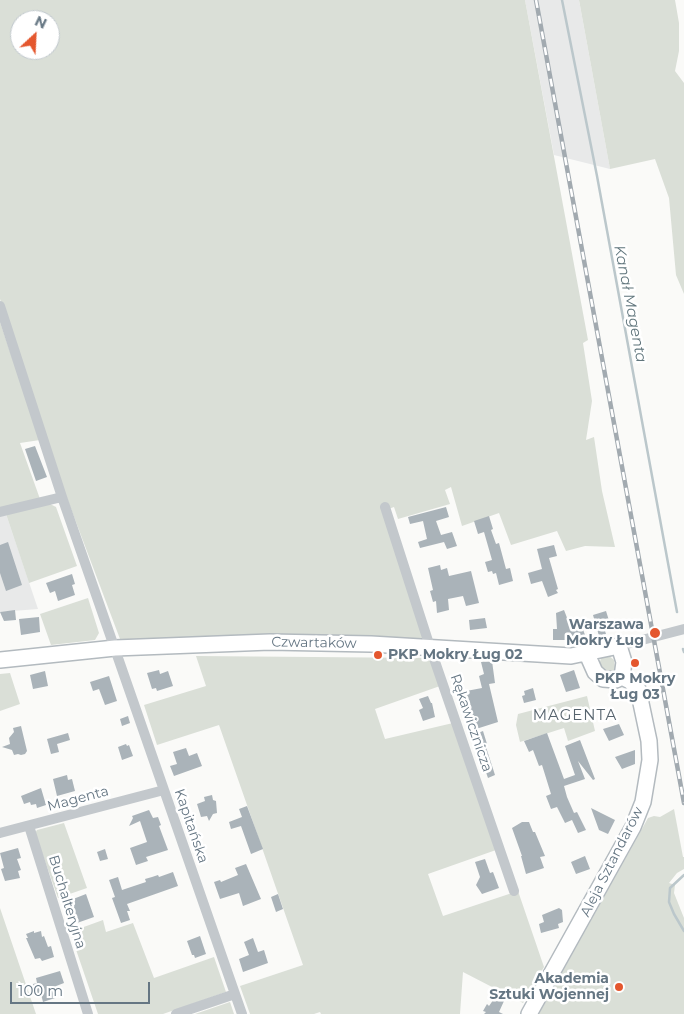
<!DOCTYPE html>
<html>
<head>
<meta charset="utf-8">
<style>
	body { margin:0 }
	#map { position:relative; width:684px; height:1014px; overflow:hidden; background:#fafaf8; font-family:Montserrat,sans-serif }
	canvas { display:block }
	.north { position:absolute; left:10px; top:10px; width:50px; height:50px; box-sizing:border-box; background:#fff; border:1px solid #c1c8cd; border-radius:50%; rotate:25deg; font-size:14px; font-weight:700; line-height:20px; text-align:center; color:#657683 }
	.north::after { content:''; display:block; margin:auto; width:18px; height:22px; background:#e4572e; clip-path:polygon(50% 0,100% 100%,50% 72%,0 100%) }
	.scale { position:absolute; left:10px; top:982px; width:140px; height:22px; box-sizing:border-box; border:2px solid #657683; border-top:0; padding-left:6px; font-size:15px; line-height:18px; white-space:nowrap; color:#657683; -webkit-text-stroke:4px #fff; paint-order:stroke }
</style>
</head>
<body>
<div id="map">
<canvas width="684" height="1014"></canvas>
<div class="north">N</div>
<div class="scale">100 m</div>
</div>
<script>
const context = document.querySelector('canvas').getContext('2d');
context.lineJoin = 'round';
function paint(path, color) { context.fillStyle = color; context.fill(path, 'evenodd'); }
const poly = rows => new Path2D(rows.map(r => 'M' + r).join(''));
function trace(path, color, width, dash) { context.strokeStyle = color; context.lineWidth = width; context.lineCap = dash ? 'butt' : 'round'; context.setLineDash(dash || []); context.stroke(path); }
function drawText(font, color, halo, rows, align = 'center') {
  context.font = font + ' Montserrat,sans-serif'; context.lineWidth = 5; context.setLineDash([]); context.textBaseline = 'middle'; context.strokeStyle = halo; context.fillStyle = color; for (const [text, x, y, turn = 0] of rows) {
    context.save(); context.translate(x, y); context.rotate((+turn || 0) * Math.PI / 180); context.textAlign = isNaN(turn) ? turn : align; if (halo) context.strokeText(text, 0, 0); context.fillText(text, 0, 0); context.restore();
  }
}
paint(poly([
	[525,0,579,0,610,169,554,155],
	[6,514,38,609,0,612,0,516]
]), '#e8e9e9');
paint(poly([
	[0,0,525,0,588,340,583,343,592,401,586,440,594,437,602,491,615,547,585,546,566,551,557,531,511,545,499,513,462,526,451,487,445,490,450,504,398,519,394,507,383,511,424,638,120,639,44,437,0,299],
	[20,20,50,20,50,50,20,50],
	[579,0,675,0,679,23,679,51,675,71,684,83,684,294,676,275,669,198,655,159,610,169],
	[0,322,40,440,20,443,40,499,0,509],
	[48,503,56,507,77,566,29,583,6,514],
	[88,598,99,633,95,640,51,645,40,614],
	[608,655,614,660,615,667,613,673,603,672,599,665,601,658],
	[196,656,430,658,440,686,375,709,385,739,453,723,496,850,428,874,443,916,518,891,544,967,523,1003,463,972,460,1014,321,1014,320,1012,314,1014,250,1014,240,986,303,965,219,725,157,745,144,705,206,686],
	[10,673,20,704,0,711,0,674],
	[587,696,595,731,568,741,564,728,520,742,516,725,518,714],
	[674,809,683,857,684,857,684,869,677,873,669,883,675,885,674,893,684,918,684,1014,539,1014,648,818,654,816,660,817],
	[64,823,87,888,58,898,35,833,37,830],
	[0,908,36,1014,0,1014],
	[103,920,106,932,133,923,154,978,214,957,226,992,163,1014,98,1014,70,932],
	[230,1002,234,1014,195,1014]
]), '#dadfd7');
trace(poly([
	[562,0,597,176,677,612],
	[683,649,684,652],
	[684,875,670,888,669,902,674,914,684,931]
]), '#bbc7cb', 2.5);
paint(poly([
	[35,446,47,477,36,481,25,449],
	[446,507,449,517,436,521,441,535,452,532,457,546,447,549,444,542,420,548,418,542,427,539,423,521,410,524,408,517],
	[489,516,493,529,491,530,496,544,499,543,506,569,510,568,513,581,499,585,496,573,493,574,492,571,488,572,485,562,492,560,484,532,478,534,474,521],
	[8,542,22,585,6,591,0,573,0,545],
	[554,545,557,556,549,558,558,589,556,590,558,593,548,597,542,581,531,584,528,573,542,569,537,549],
	[440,565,441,570,447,568,449,576,471,571,479,603,466,606,463,596,448,599,449,610,437,613,436,601,433,602,430,591,433,590,428,568],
	[72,574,75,584,72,585,75,595,58,601,55,591,50,593,46,583],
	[15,610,16,620,4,621,0,612],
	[564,610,571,628,581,624,585,635,570,640,553,640,553,629,557,629,556,613],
	[606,611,612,630,605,631,606,634,599,636,593,615],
	[39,617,40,632,21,635,19,619],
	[485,618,487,628,470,630,469,620],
	[492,661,495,683,489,684,498,722,476,729,473,718,467,720,461,692,482,688,479,676,484,674,481,662],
	[159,670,160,674,168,671,173,686,157,691,156,688,152,689,147,673],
	[574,670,580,688,566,692,560,675],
	[45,671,48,686,33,689,30,675],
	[109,676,117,701,105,705,99,689,93,691,90,682],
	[533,688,536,700,524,703,522,696,525,695,524,691],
	[428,696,431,703,432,703,435,717,423,721,419,710,423,708,419,699],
	[128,716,130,723,122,726,120,719],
	[619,724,624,735,609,741,603,729],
	[21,726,27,751,25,754,21,755,18,754,14,755,12,750,2,747,10,744,9,738,14,732,13,728],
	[483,731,487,744,485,744,495,775,488,778,473,735],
	[68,733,70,740,57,744,59,752,51,754,47,739],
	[547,733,564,779,575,775,565,746,580,740,595,779,593,780,578,761,585,779,564,786,567,797,574,813,577,812,586,830,578,833,572,820,565,823,557,807,551,809,546,796,551,794,542,765,539,766,533,750,529,752,524,741],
	[126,744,127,746,129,745,133,756,122,760,118,747],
	[186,748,189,756,197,753,202,766,174,776,170,766,177,764,173,752],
	[635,750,635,764,622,769,615,757],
	[67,775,68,780,72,779,75,791,57,796,53,779],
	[41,788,46,805,37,808,36,804,31,805,30,802,24,804,21,796],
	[212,795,213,800,216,801,217,813,213,814,209,821,207,816,201,817,197,804,205,801,204,797],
	[247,806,263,849,251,854,241,826,231,829,229,822,242,817,239,809],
	[591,808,615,820,608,834,599,830],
	[149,810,153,818,158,817,161,825,159,826,168,850,146,857,148,861,136,865,130,848,147,842,140,821,129,826,133,818,132,816],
	[522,822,529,822,533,832,535,832,545,856,540,857,544,868,526,874,521,856,522,856,512,828],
	[18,848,21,858,17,859,21,870,18,871,20,878,5,881,1,869,4,868,0,853],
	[105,849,108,859,100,861,97,852],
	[585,856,590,869,576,874,571,862],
	[485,859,490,873,493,872,499,888,482,894,476,885,480,877,475,862],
	[246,864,261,899,243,906,239,893,220,899,214,882,220,880,221,882,238,875,235,868],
	[173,872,178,886,127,904,130,911,127,911,130,920,121,923,112,898,115,897,109,880,118,877,122,890,146,882,145,879,152,877,158,875,159,877],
	[86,894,94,917,77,923,68,901],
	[278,894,283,909,276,912,271,897],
	[559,908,562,910,563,922,558,924,559,928,541,933,539,924,544,922,542,915],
	[34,931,34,933,41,931,42,937,44,936,48,947,51,946,54,957,42,961,40,958,35,959,26,938,28,938,26,934],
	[200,936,206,954,195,958,194,955,192,955,187,941],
	[253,938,258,952,264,950,268,963,243,972,239,959,249,955,244,942],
	[60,971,64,983,51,988,55,998,43,1002,41,994,37,996,33,984,37,983,36,978],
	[496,996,504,1001,499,1012,503,1014,484,1014,486,1012,483,1011,487,1004,489,1006]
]), '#aab3b9');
const secondary = poly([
	[0,660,115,648,270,642,371,644,571,656,619,646,624,662,622,677,616,680,603,679,595,672,587,654],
	[529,1014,633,827,643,802,650,760,649,741,638,689,630,681,622,677]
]);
trace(secondary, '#b3babf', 18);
trace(poly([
	[0,306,62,497,242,1014],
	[385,507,430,647,514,891],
	[0,512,62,497],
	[619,646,684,629],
	[29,826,88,1014],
	[0,833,164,790],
	[176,1014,235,994]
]), '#c3c8cc', 10);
trace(secondary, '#fff', 15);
const rail = poly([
	[536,0,684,803]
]);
trace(rail, '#a2aab0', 4.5);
trace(rail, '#fff', 2.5, [8]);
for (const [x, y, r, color] of [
	[655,633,6,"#e4572e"],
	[378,655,5,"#e4572e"],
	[635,663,5,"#e4572e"],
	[619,987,5,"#e4572e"]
]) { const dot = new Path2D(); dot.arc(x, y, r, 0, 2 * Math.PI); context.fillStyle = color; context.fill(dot); trace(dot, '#fff', 2); }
drawText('bold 14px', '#657683', '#fff', [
	["Warszawa",644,625],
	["Mokry Ług",644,641],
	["PKP Mokry Ług 02",388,655,"left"],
	["PKP Mokry",635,679,"center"],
	["Ług 03",635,695,"center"],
	["Akademia",609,979],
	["Sztuki Wojennej",609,995]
], 'right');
drawText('14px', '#657683', '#fff', [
	["Czwartaków",314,643,1],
	["Rękawicznicza",471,723,71],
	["Magenta",78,799,-15],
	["Kapitańska",191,826,71],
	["Aleja Sztandarów",612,862,-63],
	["Buchalteryjna",67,902,73]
]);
drawText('italic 15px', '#60757c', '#fff', [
	["Kanał Magenta",630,304,79]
]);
context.letterSpacing = '1px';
drawText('15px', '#57646e', '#fff', [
	["MAGENTA",575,716]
]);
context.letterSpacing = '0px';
</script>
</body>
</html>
